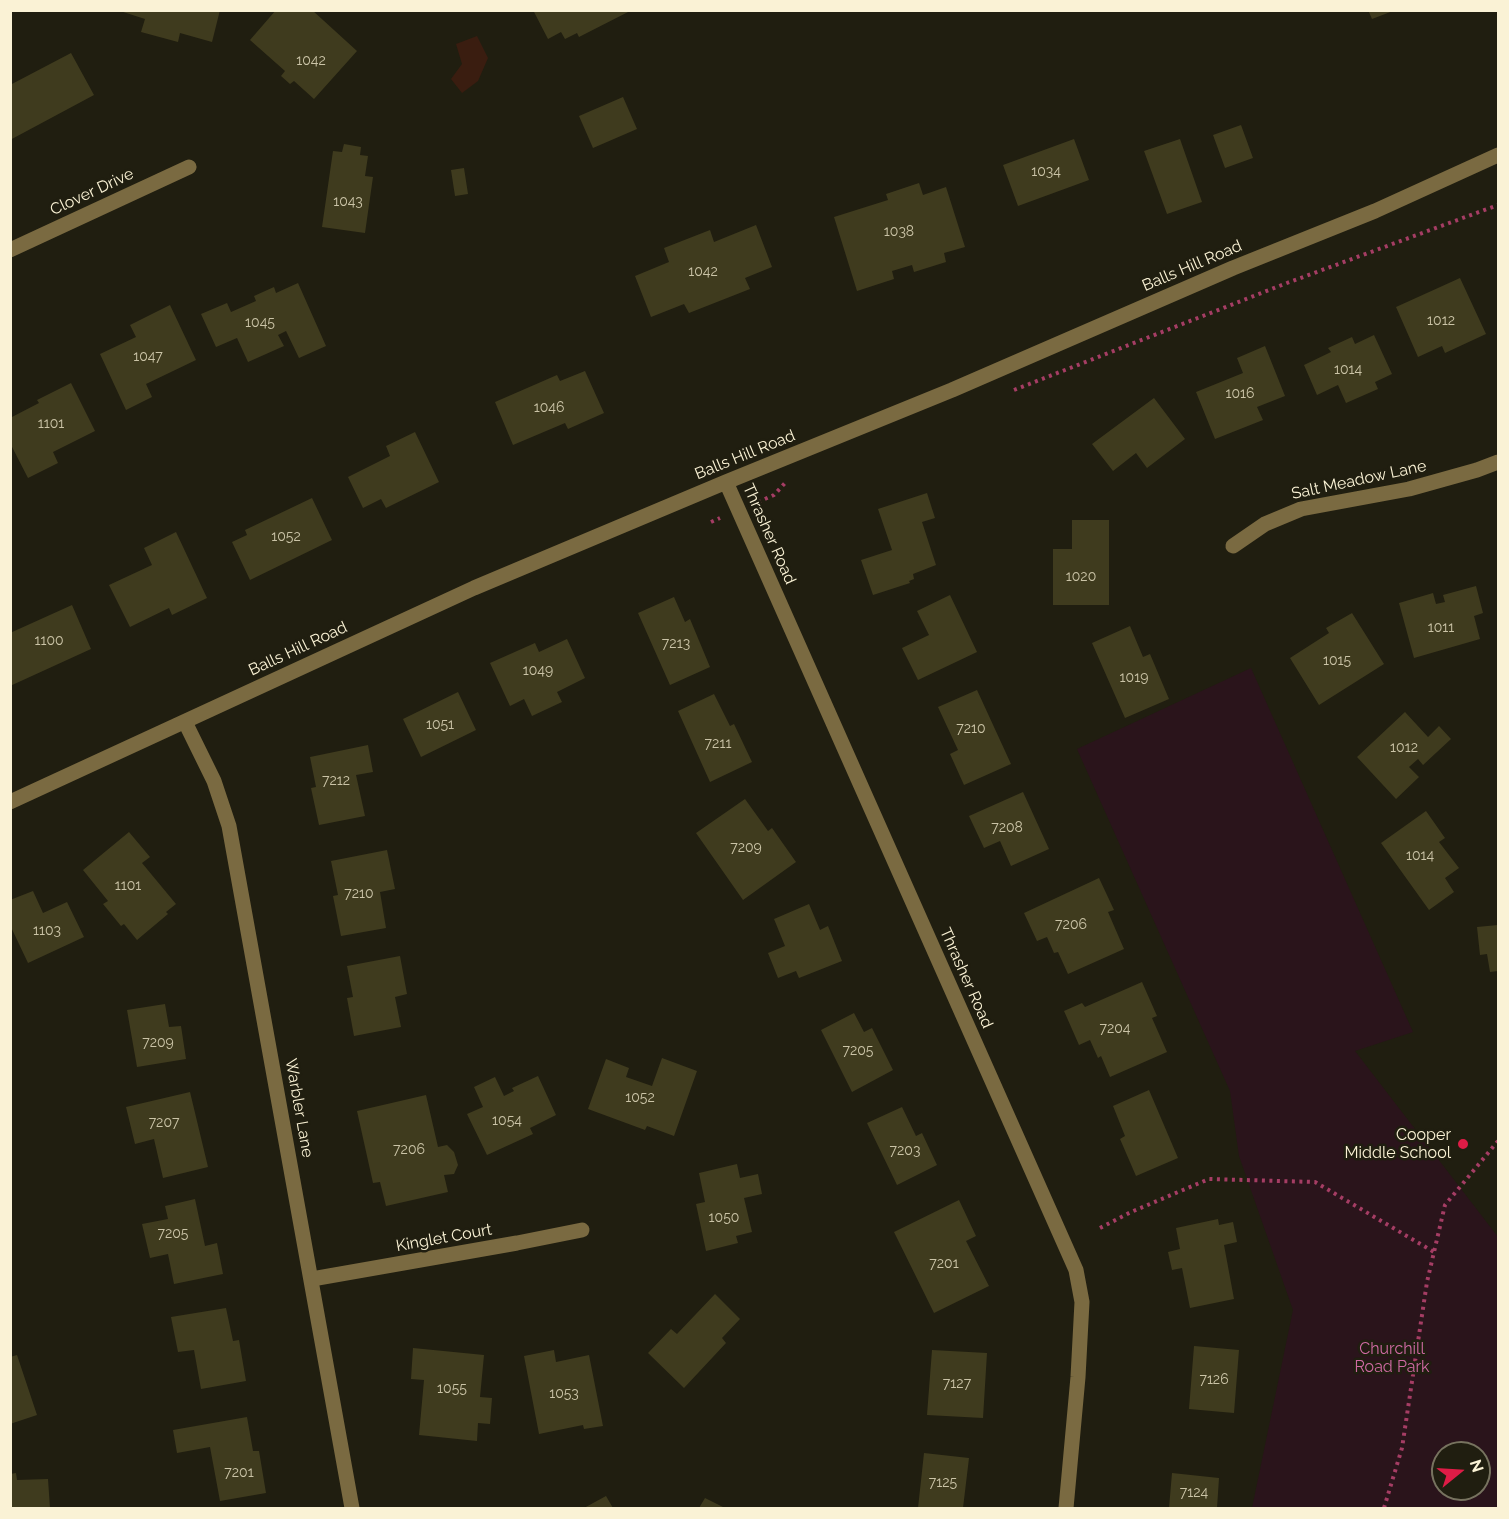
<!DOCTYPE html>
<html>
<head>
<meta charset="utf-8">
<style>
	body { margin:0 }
	#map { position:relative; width:1509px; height:1519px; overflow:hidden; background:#201e10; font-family:Raleway,sans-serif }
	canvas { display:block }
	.frame { position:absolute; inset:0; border:12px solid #faf2d5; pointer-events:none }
	.north { position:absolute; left:1431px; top:1441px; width:60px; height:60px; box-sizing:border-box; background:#201e10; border:2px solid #77735f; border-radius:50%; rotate:72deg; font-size:16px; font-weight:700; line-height:24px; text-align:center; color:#faf2d5 }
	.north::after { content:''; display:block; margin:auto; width:21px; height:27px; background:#de1c46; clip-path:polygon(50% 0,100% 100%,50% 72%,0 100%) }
</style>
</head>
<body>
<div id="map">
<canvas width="1509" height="1519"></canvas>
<div class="frame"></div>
<div class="north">N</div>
</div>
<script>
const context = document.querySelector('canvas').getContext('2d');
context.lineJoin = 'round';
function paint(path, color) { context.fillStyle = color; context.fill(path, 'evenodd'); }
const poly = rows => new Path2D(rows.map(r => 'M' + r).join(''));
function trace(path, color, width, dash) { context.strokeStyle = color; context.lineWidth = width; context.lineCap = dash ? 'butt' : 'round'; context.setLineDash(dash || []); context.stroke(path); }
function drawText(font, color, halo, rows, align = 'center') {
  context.font = font + ' Raleway,sans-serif'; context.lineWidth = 5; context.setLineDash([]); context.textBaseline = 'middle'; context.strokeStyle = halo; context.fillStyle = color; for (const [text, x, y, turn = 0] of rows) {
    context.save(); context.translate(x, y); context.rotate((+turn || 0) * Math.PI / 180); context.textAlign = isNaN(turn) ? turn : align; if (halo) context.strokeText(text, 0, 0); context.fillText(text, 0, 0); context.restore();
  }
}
paint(poly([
	[1251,668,1413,1032,1355,1051,1498,1237,1498,1508,1252,1508,1293,1310,1239,1156,1230,1091,1077,749],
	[1443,1453,1479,1453,1479,1489,1443,1489]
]), '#2a141b');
paint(poly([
	[477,36,488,58,478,81,462,93,451,79,462,64,456,44]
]), '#3a1d10');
paint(poly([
	[117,10,220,10,212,42,180,33,178,42,141,32,145,19],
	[276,10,312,10,357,51,314,99,294,81,290,84,281,76,285,71,250,40],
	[533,10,632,10,579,37,577,33,565,39,561,32,548,39],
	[1368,10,1393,10,1393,11,1372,19],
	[71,53,94,95,10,140,10,85],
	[623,97,637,129,593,148,579,116],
	[1241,125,1253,158,1225,168,1213,135],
	[1074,139,1089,180,1018,206,1003,165],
	[1180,139,1202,202,1167,214,1144,151],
	[344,144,361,147,360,155,368,156,365,176,373,177,365,233,322,227,333,151,342,152],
	[464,168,468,194,455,196,451,170],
	[919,183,923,195,946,187,965,247,944,253,946,262,914,272,912,265,892,271,894,279,857,291,834,217,888,200,886,194],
	[756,225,772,267,745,278,750,289,689,313,684,304,651,317,635,276,669,262,664,248,710,230,714,242],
	[1460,278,1486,334,1445,353,1442,346,1418,357,1396,307],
	[298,283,326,346,299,358,286,331,278,335,284,346,248,362,237,338,216,347,201,314,227,303,231,312,256,301,254,296,274,287,276,293],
	[170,305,196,360,146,384,152,397,126,410,100,354,136,337,130,325],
	[1374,335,1392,374,1375,382,1378,389,1346,403,1338,385,1317,395,1304,365,1331,352,1328,348,1352,337,1355,344],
	[1265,346,1285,396,1257,407,1263,420,1215,439,1196,392,1243,373,1237,358],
	[585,371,604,413,568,429,565,423,513,445,495,402,557,375,560,381],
	[71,383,95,431,53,452,58,463,28,478,10,443,10,418,39,403,37,400],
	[1154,398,1185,439,1147,468,1136,453,1113,471,1092,444],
	[415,432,439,482,386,508,381,499,363,508,348,477,390,456,386,446],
	[927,493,935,518,922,522,936,565,913,574,914,579,909,581,910,583,873,595,861,560,892,550,878,509],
	[312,498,332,540,250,580,232,542,247,535,245,530],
	[1072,520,1109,520,1109,605,1053,605,1053,549,1072,549],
	[176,532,207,598,172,615,169,608,130,627,109,585,152,565,144,548],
	[1476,586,1483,613,1474,616,1480,639,1414,658,1399,603,1433,593,1436,604,1445,602,1443,595],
	[950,595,977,652,918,680,902,648,929,635,917,611],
	[674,597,685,622,690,619,710,667,670,685,638,613],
	[72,605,91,649,10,686,10,633],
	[1352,613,1384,664,1319,705,1290,658,1329,633,1326,628],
	[1130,626,1143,657,1150,654,1169,699,1125,718,1092,643],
	[567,639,585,678,557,692,562,702,532,716,524,699,510,706,490,663,535,643,539,652],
	[977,690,1011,764,964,785,950,754,958,750,938,707],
	[458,692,476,730,421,757,403,719],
	[714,694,730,726,734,724,752,762,710,782,678,711],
	[1405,712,1428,737,1439,726,1451,739,1423,765,1418,759,1409,767,1419,777,1396,799,1357,757],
	[368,745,373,772,356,775,365,816,319,825,311,788,316,787,310,757],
	[1023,792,1049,849,1011,866,1000,841,984,848,969,816],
	[745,799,768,831,772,828,796,862,743,900,696,833],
	[1426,811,1445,838,1439,842,1459,868,1445,878,1454,892,1429,910,1381,843],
	[129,832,150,857,142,863,176,904,166,912,168,914,137,940,124,924,121,926,103,904,108,901,83,870],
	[387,850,395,889,380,892,386,928,341,936,333,896,338,895,331,861],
	[1099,878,1114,910,1108,912,1124,949,1068,974,1058,952,1054,953,1047,937,1037,941,1024,913],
	[33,891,43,913,67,902,84,937,28,963,10,925,10,900],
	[809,904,820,930,828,926,842,961,799,978,796,971,778,978,768,953,785,946,774,919],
	[1498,925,1498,971,1490,972,1487,954,1480,955,1477,927],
	[400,956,407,994,395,997,401,1027,354,1036,347,998,353,997,347,966],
	[1142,982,1157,1016,1152,1018,1167,1052,1110,1077,1101,1056,1098,1058,1090,1040,1079,1045,1064,1011,1082,1003,1085,1007],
	[165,1004,169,1027,181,1026,186,1059,137,1067,127,1010],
	[854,1013,864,1032,872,1028,893,1070,852,1092,821,1030],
	[662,1058,697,1071,674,1136,647,1126,645,1130,588,1109,606,1059,629,1068,626,1077,652,1086],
	[538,1076,556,1115,530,1128,533,1134,487,1155,467,1114,483,1107,474,1087,495,1077,504,1096,514,1091,512,1088],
	[1149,1090,1178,1158,1136,1176,1120,1139,1125,1136,1113,1106],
	[190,1092,208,1167,163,1178,154,1139,135,1144,126,1107],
	[426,1095,438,1147,447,1145,454,1152,458,1165,454,1174,444,1175,448,1192,386,1206,380,1182,373,1183,357,1111],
	[902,1107,916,1136,922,1133,937,1165,897,1185,867,1123],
	[737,1164,740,1178,758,1174,762,1194,744,1198,752,1232,736,1236,738,1243,706,1251,696,1204,705,1202,699,1173],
	[195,1199,205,1246,217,1243,223,1274,174,1284,168,1254,150,1258,142,1224,168,1219,165,1206],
	[959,1200,976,1236,966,1241,989,1286,934,1313,894,1232],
	[1218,1219,1219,1225,1233,1222,1237,1242,1224,1245,1234,1299,1190,1308,1182,1268,1172,1270,1168,1252,1180,1249,1176,1228],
	[715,1294,740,1319,722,1338,726,1343,684,1388,648,1353,671,1329,677,1334],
	[226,1308,233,1341,239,1340,246,1381,201,1389,194,1350,178,1352,171,1317],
	[1194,1346,1239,1350,1234,1413,1189,1409],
	[413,1348,484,1355,480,1397,492,1398,490,1424,478,1423,477,1441,419,1435,424,1380,411,1379],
	[554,1350,556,1362,589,1355,603,1426,584,1429,583,1425,539,1434,524,1356],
	[932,1350,987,1353,983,1418,927,1415],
	[17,1355,37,1415,10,1424,10,1357],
	[247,1417,253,1451,259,1451,266,1493,220,1501,210,1447,177,1453,173,1430],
	[924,1453,969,1458,963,1508,918,1508],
	[16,1473,17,1480,48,1479,50,1508,10,1508,10,1474],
	[1172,1473,1219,1478,1217,1508,1169,1508],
	[606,1496,613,1508,584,1508],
	[705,1498,725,1508,699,1508]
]), '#3f3b1e');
trace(poly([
	[1014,390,1287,283,1498,205],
	[758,502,774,495,785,483],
	[711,522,720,518],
	[1100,1228,1131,1212,1209,1179,1315,1182,1434,1252],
	[1384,1508,1402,1448,1427,1282,1445,1205,1498,1141]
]), '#a53d64', 4, [3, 4.5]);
trace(poly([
	[10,250,189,167],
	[726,482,1076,1270,1082,1302,1078,1377,1066,1508],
	[1233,546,1265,524,1301,509,1409,489,1477,470,1498,462],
	[185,722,214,781,229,826,352,1508],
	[10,802,474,588,726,482,952,390,1233,268,1375,211,1498,155],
	[312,1279,517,1243,582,1230]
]), '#7a6a41', 15);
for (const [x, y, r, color] of [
	[1463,1144,6,"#de1c46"]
]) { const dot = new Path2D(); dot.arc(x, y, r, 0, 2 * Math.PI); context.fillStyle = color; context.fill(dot); trace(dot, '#201e10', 2); }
drawText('14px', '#cbc4a7', null, [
	["1042",311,61],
	["1034",1046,172],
	["1043",348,202],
	["1038",899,232],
	["1042",703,272],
	["1012",1441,321],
	["1045",260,323],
	["1047",148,357],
	["1014",1348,370],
	["1016",1240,394],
	["1046",549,408],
	["1101",51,424],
	["1052",286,537],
	["1020",1081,577],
	["1011",1441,628],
	["1100",49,641],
	["7213",676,644],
	["1015",1337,661],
	["1049",538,671],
	["1019",1134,678],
	["1051",440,725],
	["7210",971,729],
	["7211",718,744],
	["1012",1404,748],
	["7212",336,781],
	["7208",1007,828],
	["7209",746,848],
	["1014",1420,856],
	["1101",128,886],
	["7210",359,894],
	["7206",1071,925],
	["1103",47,931],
	["7204",1115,1029],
	["7209",158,1043],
	["7205",858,1051],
	["1052",640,1098],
	["1054",507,1121],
	["7207",164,1123],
	["7206",409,1150],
	["7203",905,1151],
	["1050",724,1218],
	["7205",173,1234],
	["7201",944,1264],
	["7126",1214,1380],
	["7127",957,1384],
	["1055",452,1389],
	["1053",564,1394],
	["7201",239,1473],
	["7125",943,1483],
	["7124",1194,1493]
]);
drawText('16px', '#faf2d5', '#201e10', [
	["Clover Drive",92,192,-25],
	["Balls Hill Road",1192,266,-23],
	["Balls Hill Road",745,455,-22],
	["Salt Meadow Lane",1359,480,-12],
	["Thrasher Road",769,534,66],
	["Balls Hill Road",298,649,-25],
	["Thrasher Road",966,978,66],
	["Warbler Lane",299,1108,80],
	["Kinglet Court",444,1238,-10]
]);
drawText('16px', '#faf2d5', '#201e10', [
	["Cooper",1451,1135],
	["Middle School",1451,1153]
], 'right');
drawText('16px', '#d06aa4', '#201e10', [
	["Churchill",1392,1349],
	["Road Park",1392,1367]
]);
</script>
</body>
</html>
